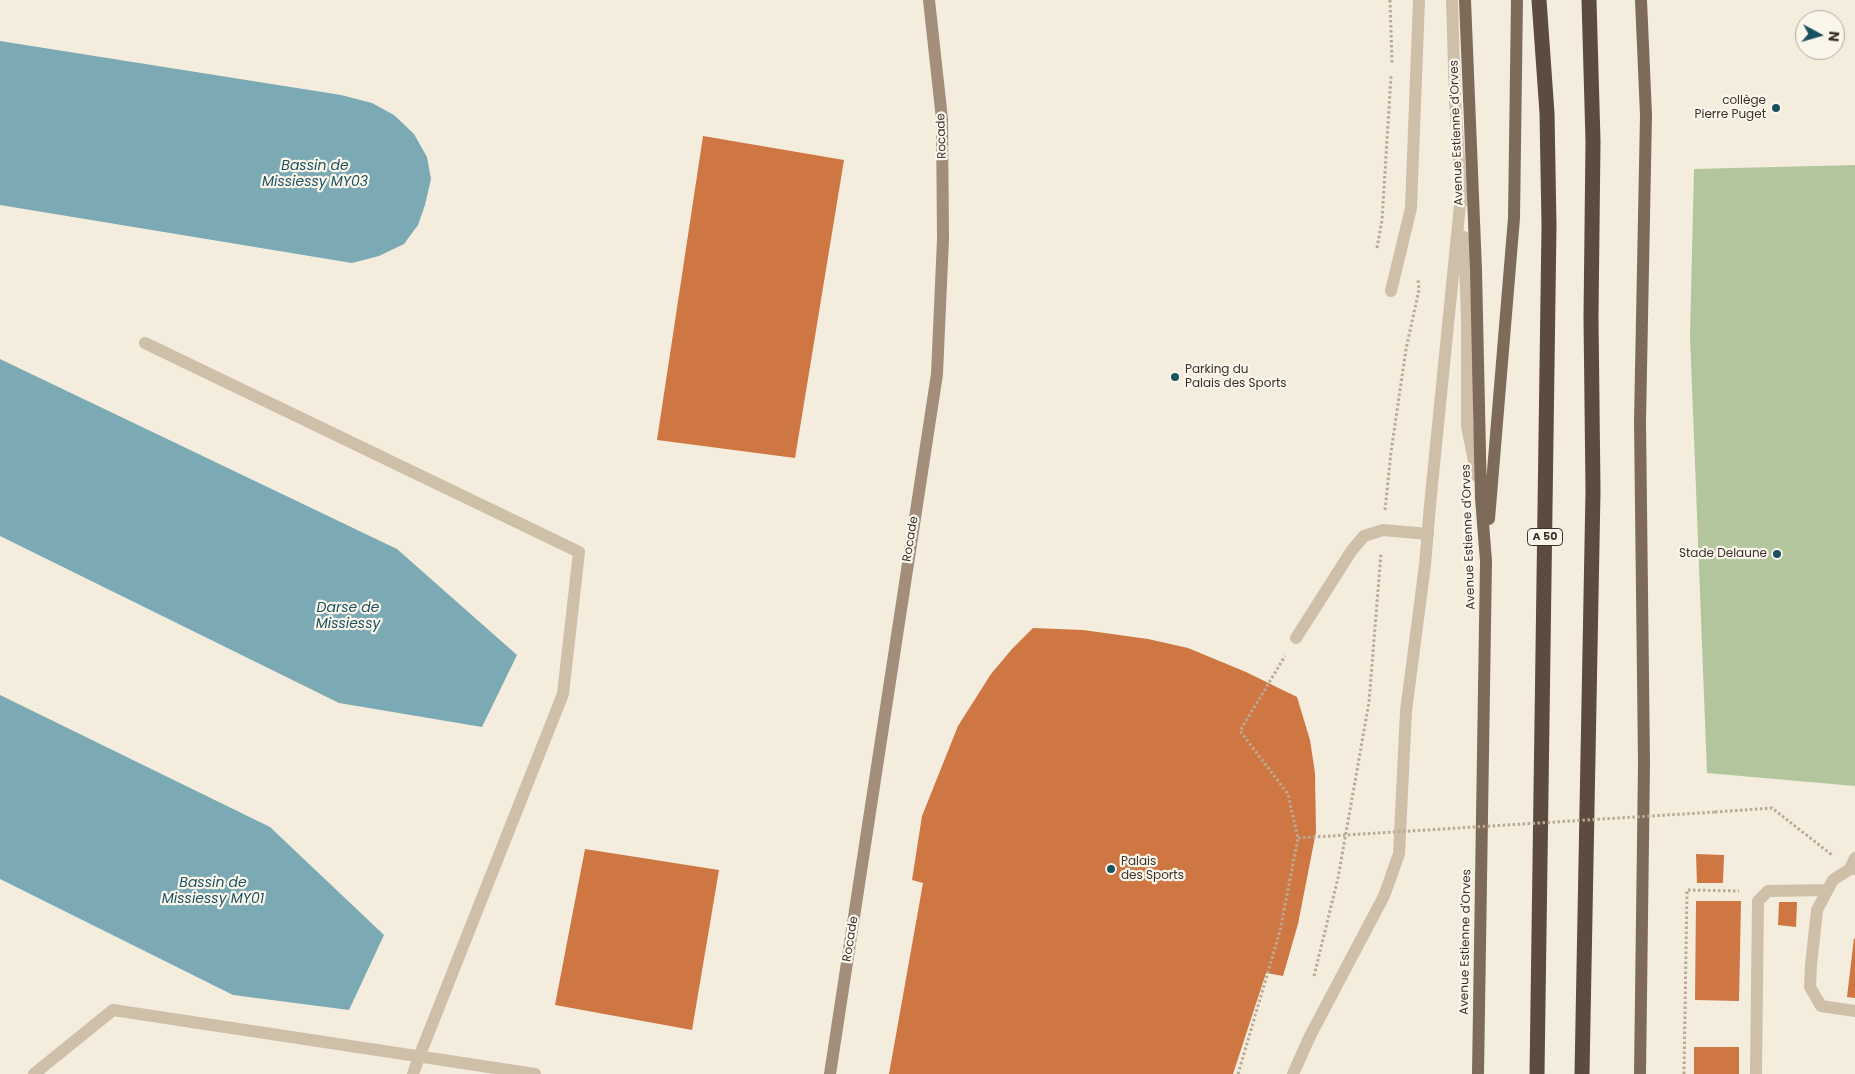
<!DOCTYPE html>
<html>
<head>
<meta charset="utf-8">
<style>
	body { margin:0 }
	#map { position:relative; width:1855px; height:1074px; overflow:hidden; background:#f4edde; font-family:Poppins,sans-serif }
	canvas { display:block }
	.north { position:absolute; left:1795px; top:10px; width:50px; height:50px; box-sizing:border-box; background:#fbf6ec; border:1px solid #aea79e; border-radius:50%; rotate:96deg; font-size:14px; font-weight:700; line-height:20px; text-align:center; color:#3b3129 }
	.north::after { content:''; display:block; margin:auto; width:18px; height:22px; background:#1b5260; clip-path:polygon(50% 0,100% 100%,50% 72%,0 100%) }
</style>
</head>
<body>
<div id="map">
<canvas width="1855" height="1074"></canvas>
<div class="north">N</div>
</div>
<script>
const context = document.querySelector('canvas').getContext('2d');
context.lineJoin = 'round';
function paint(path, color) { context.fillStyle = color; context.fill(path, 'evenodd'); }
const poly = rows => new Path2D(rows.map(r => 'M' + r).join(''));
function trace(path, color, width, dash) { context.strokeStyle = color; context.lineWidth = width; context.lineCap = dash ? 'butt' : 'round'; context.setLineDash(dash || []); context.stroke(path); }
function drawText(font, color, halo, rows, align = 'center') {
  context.font = font + ' Poppins,sans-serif'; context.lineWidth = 4.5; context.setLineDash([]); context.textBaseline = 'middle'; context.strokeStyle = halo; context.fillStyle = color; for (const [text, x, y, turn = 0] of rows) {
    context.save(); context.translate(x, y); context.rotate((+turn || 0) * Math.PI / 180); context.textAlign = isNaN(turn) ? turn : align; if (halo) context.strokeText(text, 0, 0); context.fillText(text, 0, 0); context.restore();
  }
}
paint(poly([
	[1855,165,1855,786,1707,773,1690,335,1694,169]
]), '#b2c59d');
paint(poly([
	[0,41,341,95,372,103,394,115,414,134,427,157,431,179,425,205,418,225,404,244,379,256,352,263,0,205],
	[0,359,397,549,517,655,482,727,339,703,0,536],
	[0,695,270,827,384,935,349,1010,233,995,0,879]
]), '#7baab4');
paint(poly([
	[703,136,844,160,795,458,657,440],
	[1033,628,1083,630,1148,639,1188,648,1246,672,1297,697,1310,740,1315,773,1316,832,1298,924,1283,976,1266,973,1233,1074,889,1074,923,883,912,880,922,816,958,726,991,674,1012,649],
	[585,849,719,870,692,1030,555,1005],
	[1696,854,1724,855,1723,883,1697,883],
	[1696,901,1741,901,1739,1001,1695,1000],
	[1779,902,1797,902,1796,927,1778,925],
	[1854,938,1855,939,1855,998,1847,997],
	[1694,1047,1739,1047,1739,1074,1694,1074]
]), '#ce7743');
trace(poly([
	[1390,0,1392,64],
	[1377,248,1382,220,1391,76],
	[1385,510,1391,452,1406,349,1419,290,1418,279],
	[1715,812,1772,808,1832,855],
	[1314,976,1338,878,1369,702,1381,553],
	[1238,1074,1280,931,1298,838,1288,794,1240,731,1285,656],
	[1684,1074,1687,890,1739,891]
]), '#baa993', 3, [2.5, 2.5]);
trace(poly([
	[1452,0,1455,100,1462,202],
	[1464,237,1467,319,1467,426,1477,476],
	[1391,291,1411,208,1419,0],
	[1296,638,1352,550,1364,536,1383,530,1428,534],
	[1850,869,1855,858],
	[34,1074,113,1010,535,1074],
	[1293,1074,1310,1036,1384,896,1399,854,1406,711,1425,565,1430,505,1461,195]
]), '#cebfa9', 12);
trace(poly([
	[145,343,579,552,563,694,419,1057,413,1074],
	[1855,869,1850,869,1833,880,1817,910,1811,965,1810,987,1821,1006,1855,1011],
	[1756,1074,1758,901,1768,891,1827,890]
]), '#cebfa9', 12);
trace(poly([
	[830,1074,937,374,943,239,942,119,929,0]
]), '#a28e7a', 12);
trace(poly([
	[1465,0,1476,270,1481,498,1486,561,1478,1074],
	[1489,519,1514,218,1517,0],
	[1640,1074,1644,763,1640,421,1646,115,1641,0]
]), '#7d6a59', 12);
trace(poly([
	[1537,1074,1549,226,1547,113,1539,0],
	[1582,1074,1593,491,1591,317,1593,141,1589,0]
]), '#5c4c40', 15);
trace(poly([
	[1298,838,1715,812]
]), '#baa993', 3, [2.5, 2.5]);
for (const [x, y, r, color] of [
	[1776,108,5,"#1b5260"],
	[1175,377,5,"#1b5260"],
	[1777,554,5,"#1b5260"],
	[1111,869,5,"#1b5260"]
]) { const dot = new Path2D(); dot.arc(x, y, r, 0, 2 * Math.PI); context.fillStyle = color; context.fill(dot); trace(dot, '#fbf6ec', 2); }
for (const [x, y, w] of [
	[1545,537,35]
]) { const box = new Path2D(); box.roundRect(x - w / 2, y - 8.5, w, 17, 4); context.fillStyle = '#fbf6ec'; context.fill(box); trace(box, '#3b3129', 1); }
drawText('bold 11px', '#3b3129', null, [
	["A 50",1545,537]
]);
drawText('12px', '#3b3129', '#fbf6ec', [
	["collège",1766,101],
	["Pierre Puget",1766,115],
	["Parking du",1185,370,"left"],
	["Palais des Sports",1185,384,"left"],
	["Stade Delaune",1767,554],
	["Palais",1121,862,"left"],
	["des Sports",1121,876,"left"]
], 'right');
drawText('12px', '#3b3129', '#fbf6ec', [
	["Avenue Estienne d'Orves",1457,133,-92],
	["Rocade",942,136,-92],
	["Avenue Estienne d'Orves",1469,537,-92],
	["Rocade",911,539,-81],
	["Rocade",851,939,-81],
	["Avenue Estienne d'Orves",1466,942,-89]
]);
drawText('italic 14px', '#1b5260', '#fbf6ec', [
	["Bassin de",315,166],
	["Missiessy MY03",315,182],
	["Darse de",348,608],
	["Missiessy",348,624],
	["Bassin de",213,883],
	["Missiessy MY01",213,899]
]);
</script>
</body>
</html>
